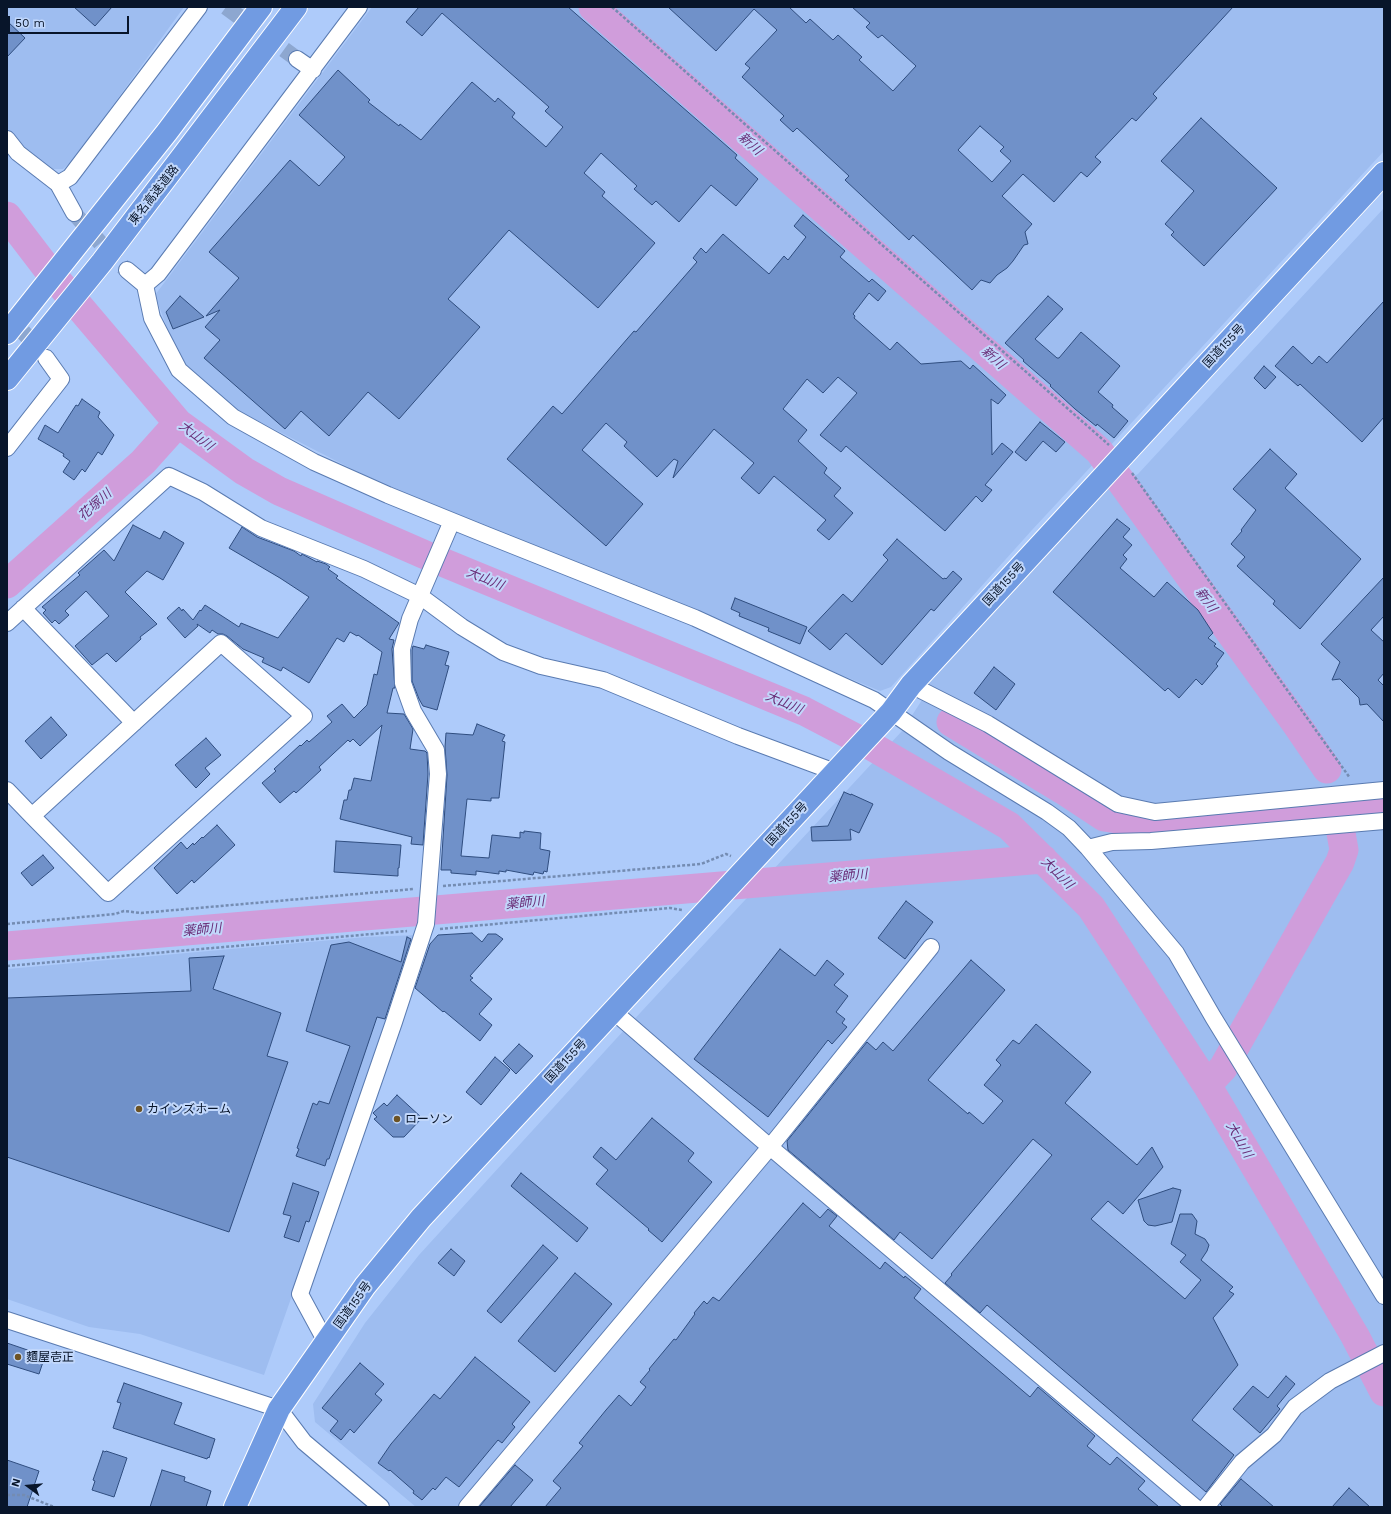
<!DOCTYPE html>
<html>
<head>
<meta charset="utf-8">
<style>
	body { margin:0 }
	#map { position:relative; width:1391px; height:1514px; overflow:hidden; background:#aecbfa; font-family:"Work Sans",sans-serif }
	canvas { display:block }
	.frame { position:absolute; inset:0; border:8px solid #08152a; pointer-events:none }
	.north { position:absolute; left:8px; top:1466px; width:40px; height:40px; -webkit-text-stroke:3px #c1d7fb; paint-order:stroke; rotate:286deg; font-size:11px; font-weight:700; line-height:16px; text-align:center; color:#08152a }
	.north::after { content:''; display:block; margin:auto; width:14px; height:18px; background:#08152a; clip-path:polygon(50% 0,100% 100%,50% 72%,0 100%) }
	.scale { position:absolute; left:8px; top:16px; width:121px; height:18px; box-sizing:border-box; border:2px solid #08152a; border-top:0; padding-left:5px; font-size:12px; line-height:14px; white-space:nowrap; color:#08152a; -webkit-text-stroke:3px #c1d7fb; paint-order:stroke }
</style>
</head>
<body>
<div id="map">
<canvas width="1391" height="1514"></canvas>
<div class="frame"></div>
<div class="north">N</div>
<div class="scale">50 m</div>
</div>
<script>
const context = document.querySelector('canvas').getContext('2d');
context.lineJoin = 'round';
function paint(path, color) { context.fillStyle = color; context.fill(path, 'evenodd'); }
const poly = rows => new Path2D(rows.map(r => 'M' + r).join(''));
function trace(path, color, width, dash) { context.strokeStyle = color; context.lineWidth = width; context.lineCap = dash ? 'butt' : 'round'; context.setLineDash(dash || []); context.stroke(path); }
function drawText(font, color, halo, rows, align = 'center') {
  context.font = font + ' "Work Sans","Noto Sans JP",sans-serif'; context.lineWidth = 4; context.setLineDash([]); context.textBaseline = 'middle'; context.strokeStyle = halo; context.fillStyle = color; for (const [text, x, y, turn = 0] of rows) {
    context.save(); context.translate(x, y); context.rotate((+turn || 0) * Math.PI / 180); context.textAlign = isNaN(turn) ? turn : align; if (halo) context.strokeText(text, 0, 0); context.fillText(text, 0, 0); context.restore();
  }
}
paint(poly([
	[7,7,184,7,74,159,63,169,53,169,37,162,7,128],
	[372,7,1384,7,1384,151,1032,530,891,687,880,691,430,504,391,489,235,409,184,366,172,342,155,295],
	[1384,208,1384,1507,416,1507,315,1422,313,1404,365,1323,419,1255,615,1040,902,731,929,689,929,679,1104,491,1138,474],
	[419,935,264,1375,140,1334,89,1327,7,1299,7,969,366,937]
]), '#9ebdf0');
trace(poly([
	[593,7,1099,451,1297,725,1327,769],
	[7,216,49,271,178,423,244,471,279,491,430,557,804,711,873,747,1009,826,1091,907,1207,1085,1355,1336,1384,1392],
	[7,584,143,462,178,423],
	[951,722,1063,790,1104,817,1151,824,1384,803],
	[7,946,1043,859],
	[1207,1085,1223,1068,1340,862,1344,850,1341,833]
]), '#d09ddb', 29);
const building = poly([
	[74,7,112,7,95,26,74,7],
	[419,7,568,7,737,155,735,158,758,179,736,206,711,185,679,222,656,201,652,205,634,189,637,186,601,153,584,173,605,192,602,196,655,243,598,308,509,230,448,299,480,327,399,419,368,392,329,436,301,411,285,429,204,358,220,340,205,327,220,310,206,316,239,278,209,252,290,160,319,186,345,157,299,115,338,70,370,100,368,102,399,126,400,124,421,140,472,82,495,102,498,98,515,113,512,117,546,147,563,127,545,111,549,107,442,13,422,36,406,22,419,7],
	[668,7,789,7,806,23,810,19,833,40,838,35,862,57,859,60,893,91,916,66,882,35,878,38,866,27,870,23,852,7,1233,7,1153,94,1157,98,1136,121,1132,118,1131,119,1095,157,1101,162,1087,177,1081,172,1054,202,1023,174,1002,196,1032,224,1025,232,1028,244,1024,245,1013,261,1007,268,997,275,990,283,981,280,972,290,913,235,909,240,845,180,849,176,797,128,793,132,780,120,784,116,742,77,750,68,745,64,777,30,754,9,716,51,668,7],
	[980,126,1004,147,1000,151,1011,161,992,182,958,150,980,126],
	[7,21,25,38,7,57,7,21],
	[1201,118,1277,188,1204,266,1171,235,1174,232,1165,224,1194,191,1161,161,1201,118],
	[803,215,845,251,840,257,869,282,872,279,886,291,878,301,869,293,853,314,855,316,854,318,890,350,897,342,921,364,961,361,970,369,973,365,1006,395,998,404,991,399,992,455,1002,443,1013,452,985,485,992,490,982,502,976,496,945,531,846,446,841,452,820,435,857,393,838,377,823,393,807,379,783,409,807,430,798,441,827,468,824,473,841,488,834,496,853,513,829,540,817,530,826,520,774,476,759,494,741,478,754,463,714,429,673,478,678,461,674,459,657,477,624,446,627,442,606,423,582,450,643,504,606,546,507,459,553,406,562,414,634,331,636,332,697,262,693,258,701,248,706,253,723,234,769,274,784,256,788,260,806,237,794,226,803,215],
	[180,296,204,317,173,329,166,312,180,296],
	[1048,296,1063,309,1035,339,1057,358,1059,358,1081,332,1120,366,1098,392,1113,405,1112,407,1128,421,1114,438,1097,424,1096,426,1075,409,1050,386,1051,385,1023,361,1024,360,1005,343,1048,296],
	[1384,301,1384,417,1362,442,1300,384,1298,386,1275,366,1293,346,1312,364,1319,356,1327,363,1384,301],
	[1264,366,1276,377,1265,389,1254,378,1264,366],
	[82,399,100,412,98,417,114,435,102,455,98,452,85,472,82,469,74,480,63,472,70,461,63,456,64,454,38,439,45,425,58,433,76,405,78,406,82,399],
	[1040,422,1065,442,1056,452,1043,441,1026,461,1015,452,1040,422],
	[1270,449,1297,474,1285,488,1361,559,1300,629,1273,604,1275,601,1237,566,1245,557,1231,544,1242,531,1241,530,1256,510,1233,489,1270,449],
	[1117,519,1130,529,1123,537,1132,545,1123,555,1127,559,1120,568,1154,597,1167,582,1198,610,1213,633,1208,638,1216,644,1214,646,1224,653,1216,664,1218,666,1202,685,1196,679,1179,698,1168,688,1165,691,1053,592,1117,519],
	[133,525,160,539,164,531,184,543,163,580,147,571,125,592,157,624,140,637,141,639,116,662,107,653,92,665,75,646,109,616,86,591,65,611,69,615,59,624,55,620,52,623,43,613,46,610,42,607,80,575,78,573,104,550,114,561,133,525],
	[242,527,257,537,294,551,301,556,302,554,317,562,317,561,326,564,330,567,328,569,338,576,336,578,399,623,389,639,394,640,392,649,395,688,393,688,387,713,404,714,413,729,410,749,425,751,427,753,428,774,423,845,411,844,412,837,340,819,344,800,347,800,349,790,351,790,354,778,371,781,382,725,360,746,353,739,350,742,348,740,319,767,321,770,307,783,296,793,294,791,280,803,262,783,276,771,274,769,300,745,301,746,307,740,309,742,332,722,327,716,342,704,354,718,367,705,374,674,377,675,382,652,358,635,357,636,350,632,344,642,337,638,309,683,283,667,281,671,262,662,264,658,243,649,227,636,223,634,218,634,212,630,210,633,197,624,198,626,185,638,167,618,179,607,182,611,183,609,193,620,200,610,201,611,205,605,239,627,241,623,278,638,309,597,280,578,229,548,242,527],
	[897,539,943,579,945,578,946,579,953,571,962,579,934,611,931,609,882,665,846,633,830,650,808,631,843,594,852,602,888,560,883,555,897,539],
	[1384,577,1384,616,1371,630,1384,642,1384,673,1378,680,1384,686,1384,722,1367,704,1360,705,1359,698,1340,679,1332,680,1340,662,1321,644,1384,577],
	[735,598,807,627,800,644,768,631,769,628,739,616,740,613,731,609,735,598],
	[426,645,449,652,445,665,449,666,437,710,423,706,419,699,412,681,412,650,413,646,424,649,426,645],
	[994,667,1015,684,996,710,974,693,994,667],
	[51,717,67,735,41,759,25,741,51,717],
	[477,724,505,735,502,741,505,742,499,798,491,798,491,801,467,799,461,856,489,858,492,835,520,838,520,832,524,833,524,831,541,833,540,849,550,851,547,872,544,871,543,874,534,872,533,875,506,870,506,872,499,871,499,874,476,871,476,875,451,873,451,870,441,870,447,775,445,747,446,733,473,735,477,724],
	[206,738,221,755,205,768,210,774,196,788,175,765,206,738],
	[844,792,851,795,851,794,873,804,859,833,850,829,851,840,812,841,811,827,828,826,844,792],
	[217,825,235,845,194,883,192,880,177,894,154,868,181,842,187,849,193,843,194,845,202,837,203,838,217,825],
	[336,841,401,845,399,868,398,868,398,876,334,872,336,841],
	[43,855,54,868,32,886,21,873,43,855],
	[906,901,933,922,905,959,878,938,906,901],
	[472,933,482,942,488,934,496,934,503,939,470,976,473,978,470,980,492,999,479,1014,492,1025,480,1041,444,1011,443,1012,415,988,430,944,438,935,472,933],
	[407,937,411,939,385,1019,377,1017,329,1159,327,1159,325,1166,296,1156,299,1149,297,1148,313,1103,317,1105,319,1101,329,1104,350,1046,306,1031,331,945,349,942,401,962,407,937],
	[780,949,815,976,827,960,844,974,834,985,848,996,836,1012,845,1019,842,1023,847,1027,832,1044,828,1040,768,1117,694,1059,780,949],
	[224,956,213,989,281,1013,267,1056,288,1062,229,1232,7,1157,7,998,191,991,189,958,224,956],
	[971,960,1005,990,928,1080,968,1114,969,1112,983,1124,1003,1101,984,1085,1001,1065,996,1060,1013,1040,1019,1044,1036,1024,1091,1072,1065,1103,1137,1165,1152,1147,1163,1167,1123,1214,1108,1201,1091,1219,1185,1299,1201,1280,1180,1262,1186,1255,1171,1244,1180,1214,1192,1214,1197,1221,1195,1234,1205,1239,1209,1245,1207,1251,1201,1260,1233,1287,1229,1291,1234,1294,1213,1318,1238,1365,1192,1420,1234,1455,1206,1492,987,1305,980,1313,945,1283,952,1275,951,1274,1052,1155,1033,1139,932,1259,900,1232,894,1240,788,1150,787,1141,867,1042,876,1050,883,1042,893,1051,971,960],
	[519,1044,533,1056,516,1074,503,1061,519,1044],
	[495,1057,510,1070,481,1105,466,1092,495,1057],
	[397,1095,422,1118,404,1137,393,1137,374,1119,377,1117,373,1113,384,1103,387,1106,397,1095],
	[652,1118,694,1153,688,1161,712,1182,662,1242,648,1230,649,1229,596,1184,608,1170,593,1157,601,1147,616,1160,652,1118],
	[521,1173,588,1228,577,1242,511,1186,521,1173],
	[293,1183,319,1192,309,1222,306,1221,299,1242,284,1237,291,1216,283,1214,293,1183],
	[1173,1188,1181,1190,1172,1222,1155,1226,1148,1225,1144,1221,1138,1200,1173,1188],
	[803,1203,820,1218,828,1209,837,1216,829,1226,880,1269,885,1262,904,1278,905,1276,921,1289,914,1298,1030,1397,1038,1387,1095,1436,1087,1446,1110,1465,1117,1457,1145,1481,1138,1489,1159,1507,545,1507,561,1488,553,1481,583,1446,579,1443,606,1410,619,1395,631,1406,646,1387,640,1382,650,1370,649,1369,674,1339,676,1340,695,1314,694,1313,704,1301,707,1304,713,1297,719,1301,803,1203],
	[543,1245,558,1258,501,1323,487,1311,543,1245],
	[451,1249,465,1261,454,1276,438,1263,451,1249],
	[575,1273,612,1304,555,1372,518,1341,575,1273],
	[7,1343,45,1356,39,1374,7,1364,7,1343],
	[475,1357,530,1402,512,1424,515,1427,502,1443,498,1440,459,1487,446,1477,435,1490,433,1488,422,1500,413,1493,414,1491,390,1470,389,1471,378,1463,391,1444,434,1394,440,1399,475,1357],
	[360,1363,384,1384,375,1394,382,1400,354,1433,350,1429,341,1440,330,1431,338,1421,322,1408,360,1363],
	[1286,1376,1295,1384,1277,1406,1280,1409,1260,1433,1233,1409,1253,1386,1268,1398,1286,1376],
	[124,1383,182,1403,174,1424,215,1439,209,1458,208,1457,207,1459,113,1428,121,1403,117,1402,124,1383],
	[103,1451,105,1452,106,1451,127,1458,114,1497,92,1490,95,1481,93,1480,103,1451],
	[7,1460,39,1471,27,1507,7,1507,7,1460],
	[515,1465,533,1480,510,1507,479,1507,515,1465],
	[162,1470,185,1477,184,1481,211,1491,206,1507,150,1507,162,1470],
	[1241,1479,1274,1507,1223,1507,1220,1504,1241,1479],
	[1349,1488,1370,1507,1332,1507,1349,1488]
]);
paint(building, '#7091c9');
trace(building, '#2f4d7f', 1);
trace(poly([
	[226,7,297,59],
	[74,213,117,262,127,270],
	[7,314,41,352]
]), '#8da7d0', 16, [16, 8]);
const minor = poly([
	[297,59,313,70],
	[7,139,18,153,58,184,74,213],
	[58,184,70,177,199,7],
	[127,270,145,285,152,318,179,370,233,417,314,462,388,495,484,534,695,618,874,700,949,752,1047,812,1069,828,1088,848,1112,842,1151,841,1384,821],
	[145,285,158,274,359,7],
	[7,448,61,379,46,358],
	[23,608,134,723],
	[7,623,169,476,203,492,261,528,364,569,420,596,462,627,503,652,541,666,603,680,738,736,835,772],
	[911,685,988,724,1118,804,1155,812,1384,790],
	[7,790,32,816,108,893,304,716,221,643,32,816],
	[1088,848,1176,953,1213,1017,1384,1296],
	[613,1011,770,1147,1195,1507],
	[7,1320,279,1409,304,1442,381,1507],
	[326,1342,300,1294,394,1022,426,924,438,774,436,750,413,711,403,683,402,649,410,619,452,521],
	[467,1507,770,1147,931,947],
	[1206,1507,1242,1462,1274,1435,1295,1407,1330,1381,1384,1353]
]);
const highway = poly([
	[7,333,167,132,261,7],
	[7,379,102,262,296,7],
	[235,1507,279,1409,365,1286,421,1218,891,712,911,685,1384,173]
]);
trace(minor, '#5a7bb1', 18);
trace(highway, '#fff', 24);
trace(poly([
	[612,7,1109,445],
	[1132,473,1350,778],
	[443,886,701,864,726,854,731,856],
	[7,924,115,914,124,911,141,913,414,889],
	[440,929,670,908,682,910],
	[7,966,407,931],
	[7,1495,24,1495,54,1507]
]), '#748cb2', 2.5, [3, 2]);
trace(minor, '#fff', 16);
trace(highway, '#719be2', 22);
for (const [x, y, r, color] of [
	[139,1109,4,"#6d5324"],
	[397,1119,4,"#6d5324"],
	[18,1357,4,"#6d5324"]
]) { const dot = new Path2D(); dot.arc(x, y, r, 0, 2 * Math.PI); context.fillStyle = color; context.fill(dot); trace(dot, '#c1d7fb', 1.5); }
drawText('12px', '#08152a', '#c1d7fb', [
	["東名高速道路",154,195,-52],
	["国道155号",1224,346,-47],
	["国道155号",1004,584,-47],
	["国道155号",787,824,-47],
	["国道155号",566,1061,-47],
	["国道155号",353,1305,-54]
]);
drawText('12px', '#08152a', '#c1d7fb', [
	["カインズホーム",147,1109],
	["ローソン",405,1119],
	["麵屋壱正",26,1357]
], 'left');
drawText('italic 13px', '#692c76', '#c1d7fb', [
	["新川",750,144,41],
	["新川",993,358,41],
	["大山川",196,436,37],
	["花塚川",95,505,-42],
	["大山川",485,579,22],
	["新川",1206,600,54],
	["大山川",784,703,23],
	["大山川",1057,873,45],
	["薬師川",848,876,-5],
	["薬師川",525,903,-5],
	["薬師川",202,930,-5],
	["大山川",1239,1140,60]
]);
</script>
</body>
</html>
